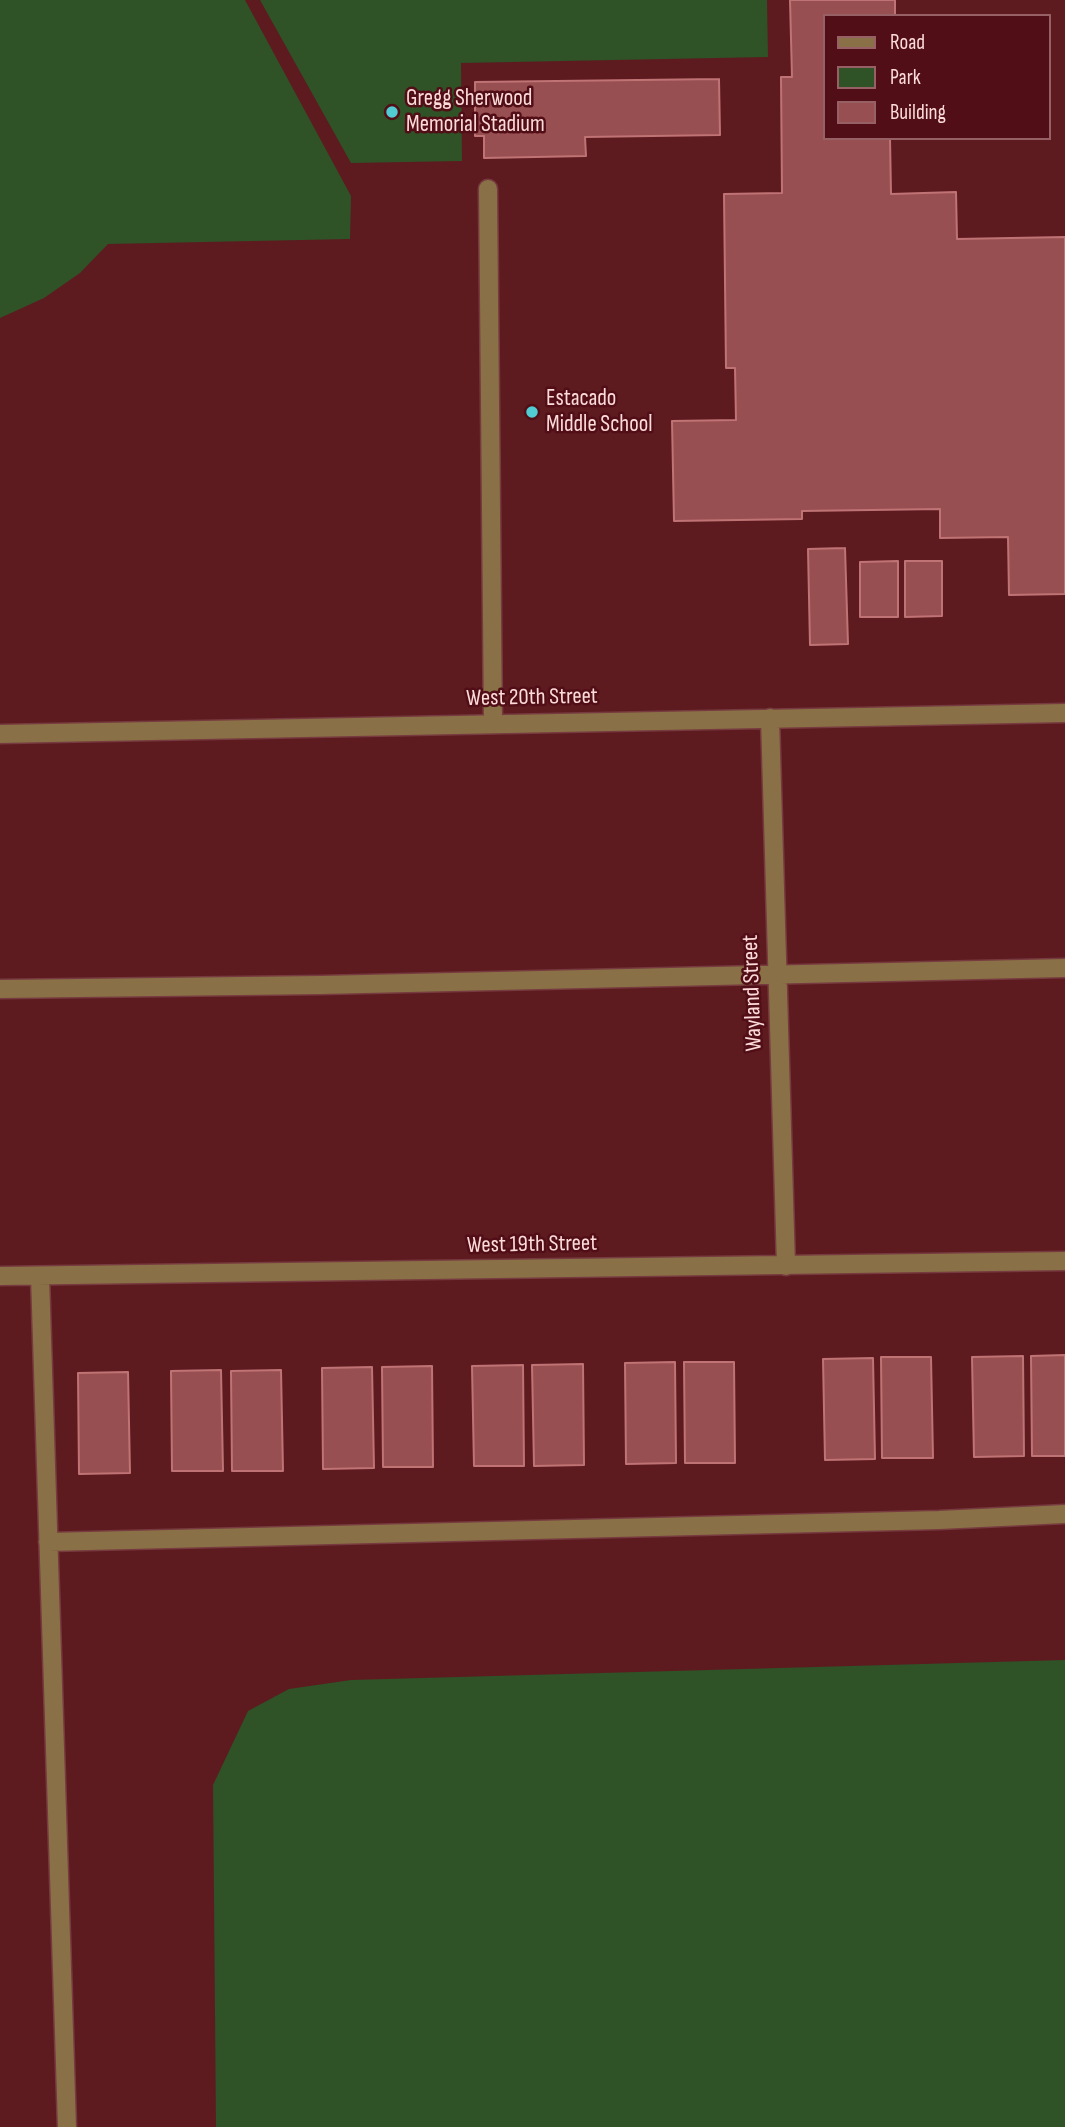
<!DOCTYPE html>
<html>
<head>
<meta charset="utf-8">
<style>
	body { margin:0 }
	#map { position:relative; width:1065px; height:2127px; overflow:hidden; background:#5d1b20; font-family:"Sofia Sans Condensed",sans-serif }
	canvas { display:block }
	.legend { position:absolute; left:823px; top:14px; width:228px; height:126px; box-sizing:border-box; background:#510e16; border:2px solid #966064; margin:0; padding:9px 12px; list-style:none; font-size:21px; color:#fddbda }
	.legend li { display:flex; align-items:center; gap:14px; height:35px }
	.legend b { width:35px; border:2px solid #966064 }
</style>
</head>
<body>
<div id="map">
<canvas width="1065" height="2127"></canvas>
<ul class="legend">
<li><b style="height:9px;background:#897046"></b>Road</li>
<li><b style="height:19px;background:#2f5226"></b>Park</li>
<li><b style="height:19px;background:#984f51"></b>Building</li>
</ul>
</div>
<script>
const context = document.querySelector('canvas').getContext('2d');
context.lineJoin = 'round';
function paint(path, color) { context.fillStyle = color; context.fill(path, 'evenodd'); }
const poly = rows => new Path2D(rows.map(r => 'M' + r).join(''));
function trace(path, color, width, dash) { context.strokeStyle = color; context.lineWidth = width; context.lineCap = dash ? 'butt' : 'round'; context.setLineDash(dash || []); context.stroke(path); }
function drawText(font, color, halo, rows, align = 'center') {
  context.font = font + ' "Sofia Sans Condensed",sans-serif'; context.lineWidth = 5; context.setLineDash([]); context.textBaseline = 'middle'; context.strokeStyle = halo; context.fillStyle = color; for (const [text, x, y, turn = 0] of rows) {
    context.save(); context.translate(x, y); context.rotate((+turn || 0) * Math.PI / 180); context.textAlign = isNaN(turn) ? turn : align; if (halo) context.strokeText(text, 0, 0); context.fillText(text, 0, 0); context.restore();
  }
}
paint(poly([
	[0,0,245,0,351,196,350,239,108,244,80,273,44,298,0,318],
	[260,0,767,0,768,57,461,63,462,161,351,163],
	[1065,1660,1065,2127,216,2127,213,1785,248,1711,289,1689,351,1680]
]), '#2f5226');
const building = poly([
	[790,0,895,0,895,16,825,16,825,138,890,138,891,194,956,192,957,239,1065,237,1065,594,1009,595,1008,537,940,538,940,509,802,511,802,519,674,521,672,421,736,420,735,368,726,368,724,194,782,193,781,77,792,77,790,0],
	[719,79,720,135,585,137,586,156,484,158,484,136,475,136,475,82,719,79],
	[845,548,848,644,810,645,808,549,845,548],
	[898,561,898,617,860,617,860,562,898,561],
	[905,561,942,561,942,616,905,617,905,561],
	[1065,1355,1065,1456,1032,1456,1031,1356,1065,1355],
	[1023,1356,1024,1456,974,1457,972,1357,1023,1356],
	[881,1357,931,1357,933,1458,882,1458,881,1357],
	[873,1358,875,1459,825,1460,823,1359,873,1358],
	[675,1362,676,1463,626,1464,625,1363,675,1362],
	[684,1362,734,1362,735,1463,685,1463,684,1362],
	[583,1364,584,1465,534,1466,532,1365,583,1364],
	[523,1365,524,1466,474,1466,472,1366,523,1365],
	[432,1366,433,1467,383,1467,382,1367,432,1366],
	[372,1367,374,1468,323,1469,322,1368,372,1367],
	[221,1370,223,1471,172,1471,171,1371,221,1370],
	[281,1370,283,1471,232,1471,231,1371,281,1370],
	[128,1372,130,1473,79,1474,78,1373,128,1372]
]);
paint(building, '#984f51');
trace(building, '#c07374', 2);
const minor = poly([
	[488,189,493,724],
	[770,718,786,1266],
	[0,734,1065,713],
	[0,989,321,985,1065,968],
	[0,1276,1065,1261],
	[40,1276,67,2127],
	[48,1542,939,1520,1065,1514]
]);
trace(minor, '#773a3e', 21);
trace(minor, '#897046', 18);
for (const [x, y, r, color] of [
	[392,112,7,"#51ccd2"],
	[532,412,7,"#51ccd2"]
]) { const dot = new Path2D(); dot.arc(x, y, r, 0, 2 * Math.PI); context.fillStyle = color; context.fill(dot); trace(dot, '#510e16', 2.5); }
drawText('23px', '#fddbda', '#510e16', [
	["Gregg Sherwood",406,99],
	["Memorial Stadium",406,125],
	["Estacado",546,399],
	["Middle School",546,425]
], 'left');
drawText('23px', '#fddbda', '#510e16', [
	["West 20th Street",532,698,-1],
	["Wayland Street",753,993,-92],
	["West 19th Street",532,1245,-1]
]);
</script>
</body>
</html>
